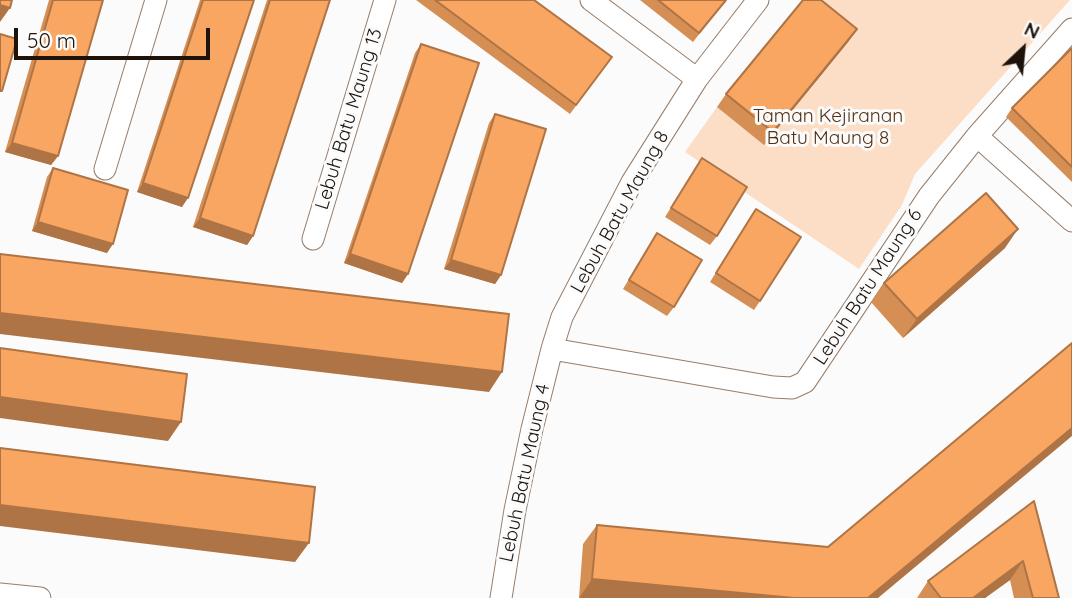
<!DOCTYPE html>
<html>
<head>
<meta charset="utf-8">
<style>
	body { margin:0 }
	#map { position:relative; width:1072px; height:598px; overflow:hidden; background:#fbfbfb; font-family:Quicksand,sans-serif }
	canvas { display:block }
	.north { position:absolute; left:988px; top:14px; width:70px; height:70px; -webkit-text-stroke:5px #fbfbfb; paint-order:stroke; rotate:26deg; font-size:19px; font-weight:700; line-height:28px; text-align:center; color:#1d130b }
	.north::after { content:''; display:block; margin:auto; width:24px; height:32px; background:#1d130b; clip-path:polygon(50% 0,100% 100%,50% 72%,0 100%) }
	.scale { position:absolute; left:14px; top:28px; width:196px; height:32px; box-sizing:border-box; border:4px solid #1d130b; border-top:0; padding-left:9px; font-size:21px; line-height:24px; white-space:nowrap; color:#1d130b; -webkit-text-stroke:5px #fbfbfb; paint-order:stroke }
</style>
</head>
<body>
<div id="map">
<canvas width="1072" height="598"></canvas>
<div class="north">N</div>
<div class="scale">50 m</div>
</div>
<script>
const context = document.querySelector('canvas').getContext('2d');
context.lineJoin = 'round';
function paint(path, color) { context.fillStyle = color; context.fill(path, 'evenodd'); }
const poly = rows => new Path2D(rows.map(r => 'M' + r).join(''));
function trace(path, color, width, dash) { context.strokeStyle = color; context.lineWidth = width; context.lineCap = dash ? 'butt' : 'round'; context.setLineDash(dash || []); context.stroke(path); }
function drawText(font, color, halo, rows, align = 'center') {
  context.font = font + ' Quicksand,sans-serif'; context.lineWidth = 6; context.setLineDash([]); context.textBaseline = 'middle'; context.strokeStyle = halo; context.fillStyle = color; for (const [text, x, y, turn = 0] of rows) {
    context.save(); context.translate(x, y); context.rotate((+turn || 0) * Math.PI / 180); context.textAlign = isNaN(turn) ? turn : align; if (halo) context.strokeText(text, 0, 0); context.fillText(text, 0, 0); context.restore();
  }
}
paint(poly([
	[804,0,1070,0,915,174,902,205,859,269,685,152,717,107]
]), '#fcddc6');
const street = poly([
	[591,0,697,79,758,0],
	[977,136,1072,221],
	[105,169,156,0],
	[313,239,385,0],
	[552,349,773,387,792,388,805,382,929,196,977,136,1072,29],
	[0,594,40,598],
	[501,598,515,510,532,429,552,349,562,317,632,182,697,79]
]);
trace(street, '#987d69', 23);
trace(street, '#fff', 21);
paint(poly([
	[49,0,103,0,58,156,51,165,5,152],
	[200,0,254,0,182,207,137,192],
	[267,0,330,0,253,236,247,245,193,227],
	[416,0,534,0,612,57,570,114],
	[640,0,726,0,693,42],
	[857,29,848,42,764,145,717,107,726,94],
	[421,44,408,274,402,283,344,263,415,53],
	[1072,48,1072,182,1006,117,1012,108],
	[495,114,501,275,495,284,444,269,489,123],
	[702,158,717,236,710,245,665,217],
	[53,168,107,253,32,231,47,177],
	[756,209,760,301,754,310,710,282],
	[657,233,674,307,667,316,623,289],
	[1005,248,903,338,871,302,884,283],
	[1034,501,1059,598,1014,598,1010,580,985,598,917,598,928,581],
	[597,525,878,598,579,598,583,544]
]), '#d58f54');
paint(poly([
	[0,5,10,8,0,22],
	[857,29,848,42,764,145,773,132],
	[12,143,58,156,51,165,5,152],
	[143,183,188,198,182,207,137,192],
	[200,218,253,236,247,245,193,227],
	[38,222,113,244,107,253,32,231],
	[1018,229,1005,248,903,338,917,319],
	[350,254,408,274,402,283,344,263],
	[451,260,501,275,495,284,444,269],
	[0,313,502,372,489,392,0,334],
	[0,397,181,422,168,441,0,418],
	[1072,428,1072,436,878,598,868,598],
	[0,505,309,543,295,562,0,526],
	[1023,561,1010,580,985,598,973,598],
	[592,579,794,598,579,598]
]), '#ae7445');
const building = poly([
	[0,0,12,0,10,8,0,5,0,0],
	[53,0,103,0,58,156,12,143,53,0],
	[203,0,254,0,188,198,143,183,203,0],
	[270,0,330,0,253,236,200,218,270,0],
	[435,0,534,0,612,57,576,105,435,0],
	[658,0,726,0,699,33,658,0],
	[803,0,821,0,857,29,773,132,726,94,803,0],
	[0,34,17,39,2,91,0,91,0,34],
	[421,44,479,63,408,274,350,254,421,44],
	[1072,48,1072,167,1012,108,1072,48],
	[495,114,546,129,501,275,451,260,495,114],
	[702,158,747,187,717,236,671,208,702,158],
	[53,168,128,190,113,244,38,222,53,168],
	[986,193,1018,229,917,319,884,283,986,193],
	[756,209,801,237,760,301,716,273,756,209],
	[657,233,702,260,674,307,629,280,657,233],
	[0,254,509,314,502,372,0,313,0,254],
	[1072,343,1072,428,868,598,794,598,592,579,597,525,828,547,1072,343],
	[0,348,187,374,181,422,0,397,0,348],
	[0,448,315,487,309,543,0,505,0,448],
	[1034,501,1059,598,1033,598,1023,561,973,598,941,598,928,581,1034,501]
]);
paint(building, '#f8a662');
trace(building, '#ae7445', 2);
drawText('19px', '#523114', '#fbfbfb', [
	["Taman Kejiranan",828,116],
	["Batu Maung 8",828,138]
]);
drawText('19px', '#1d130b', '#fbfbfb', [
	["Lebuh Batu Maung 13",349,119,-73],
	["Lebuh Batu Maung 8",620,212,-61],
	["Lebuh Batu Maung 6",868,287,-57],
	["Lebuh Batu Maung 4",525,473,-78]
]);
</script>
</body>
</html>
